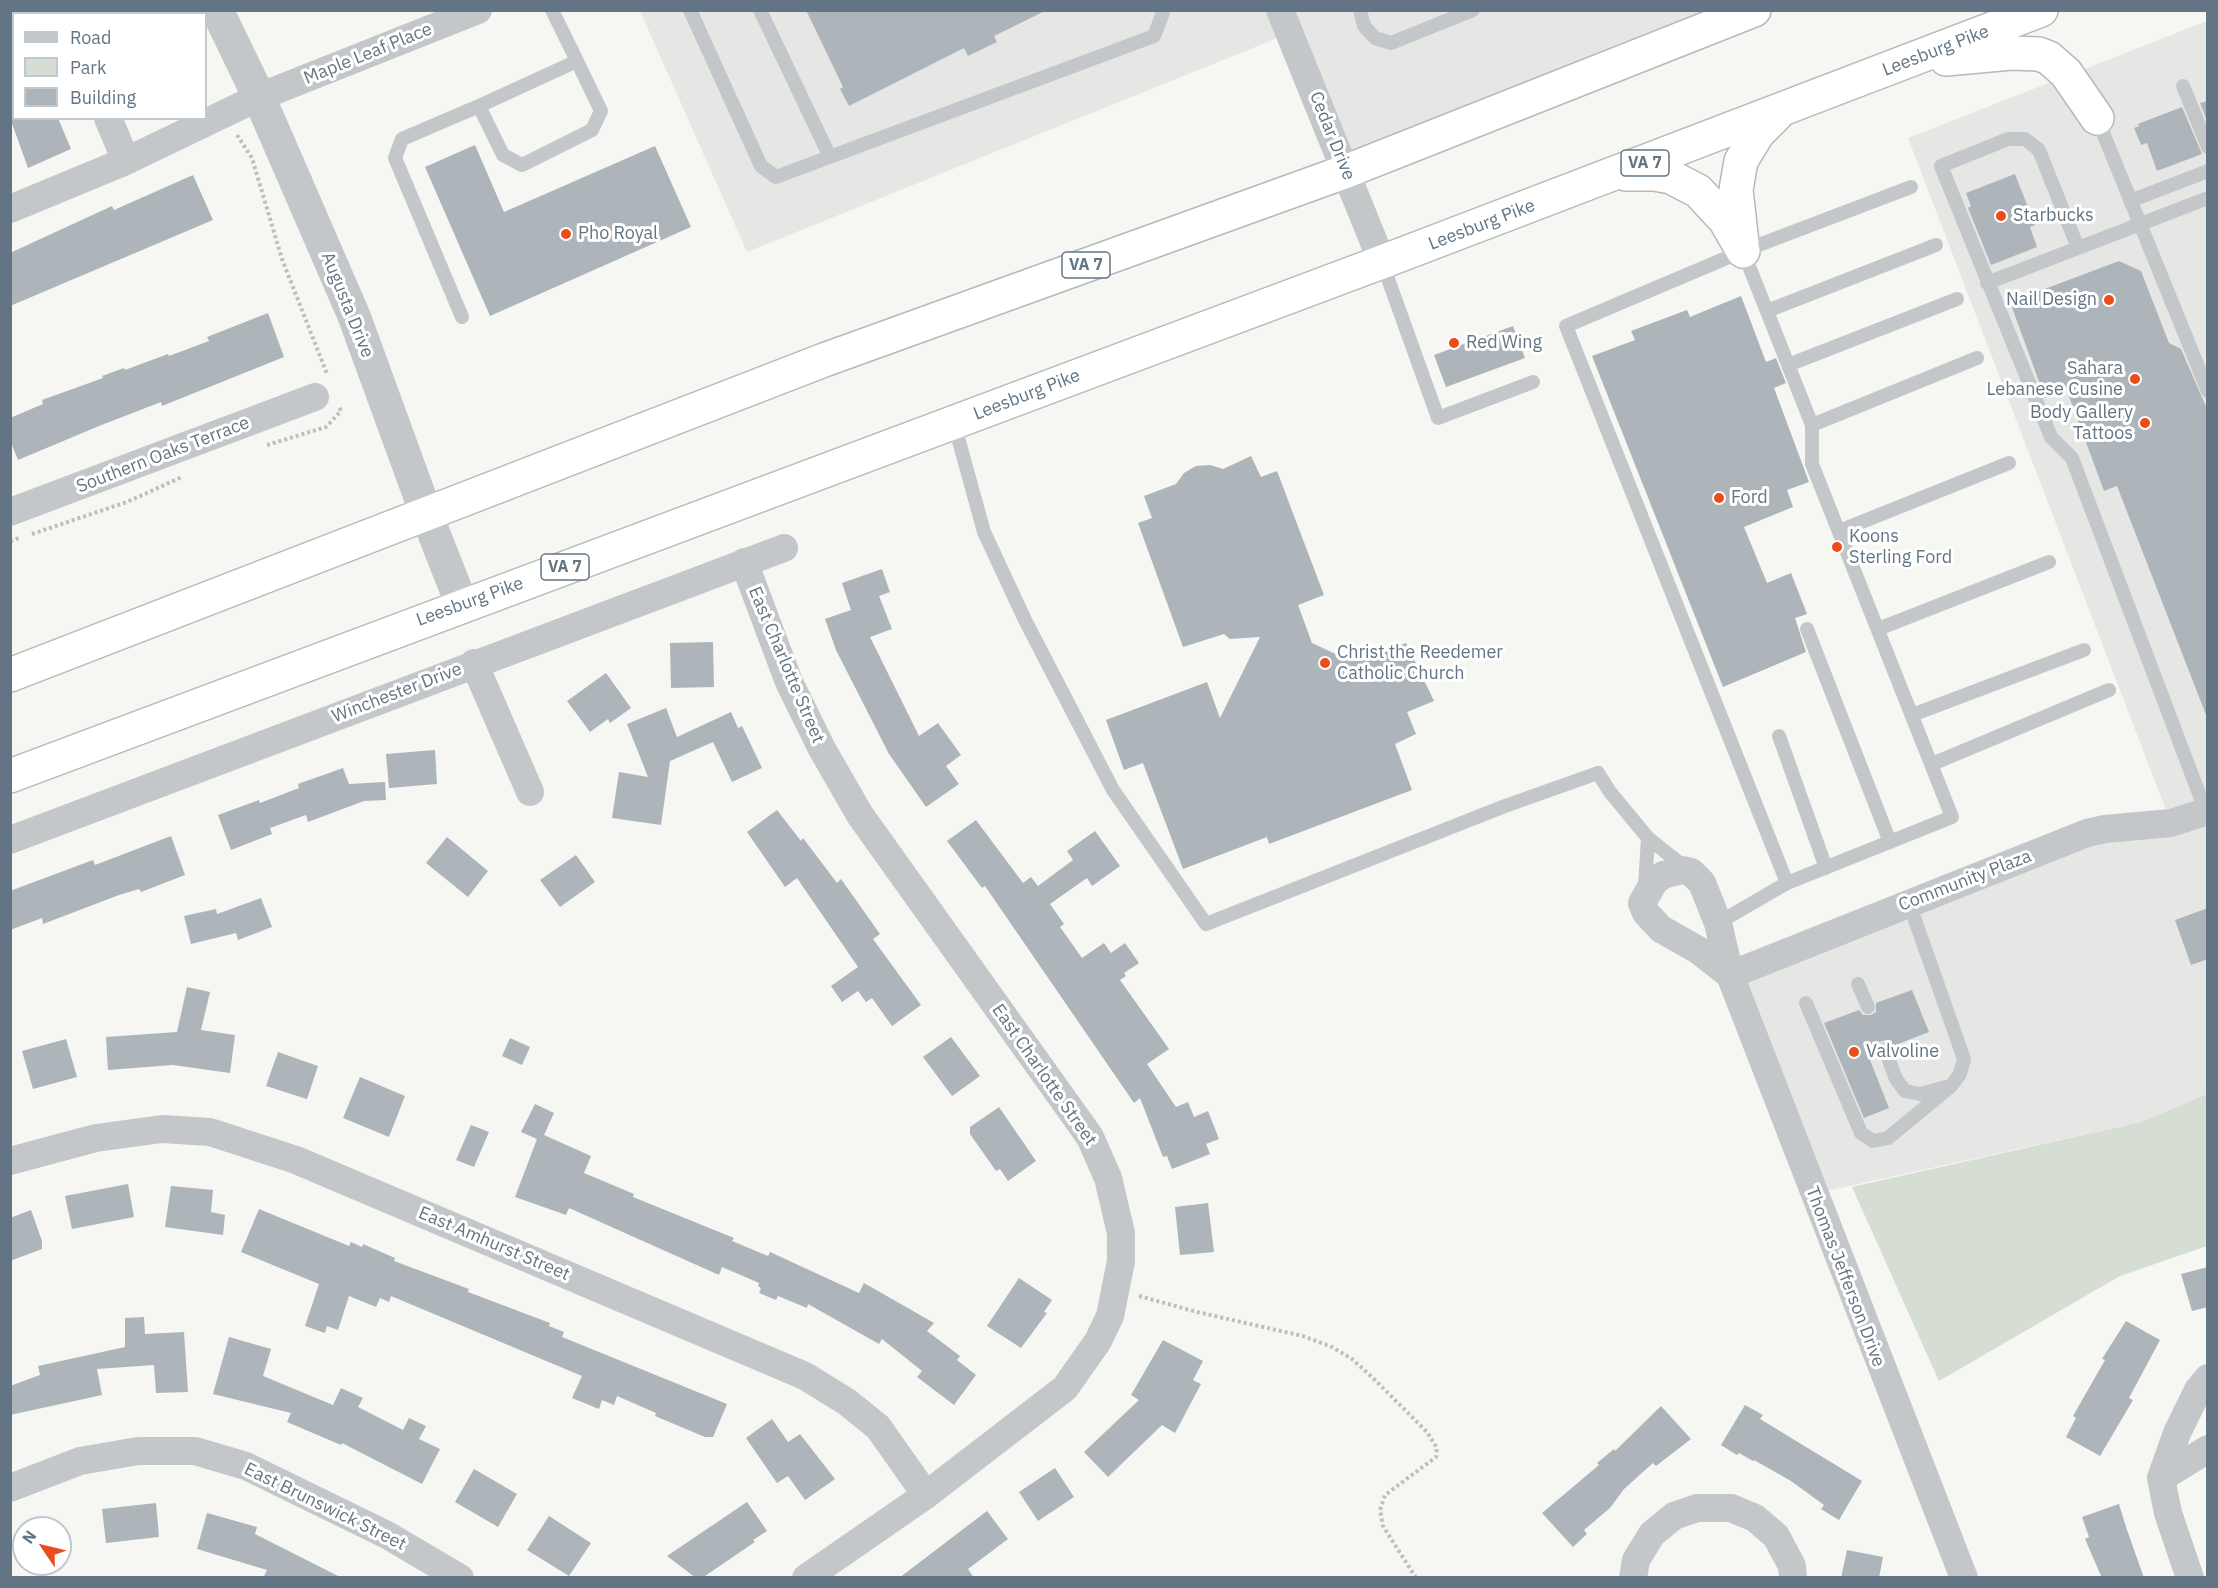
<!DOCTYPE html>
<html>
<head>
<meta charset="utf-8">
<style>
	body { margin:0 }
	#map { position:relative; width:2218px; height:1588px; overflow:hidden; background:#f6f6f2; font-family:"IBM Plex Sans",sans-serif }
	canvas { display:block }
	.frame { position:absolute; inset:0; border:12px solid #637584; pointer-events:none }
	.legend { position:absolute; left:12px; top:12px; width:195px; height:108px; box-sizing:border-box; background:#fff; border:2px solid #c1c8ce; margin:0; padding:8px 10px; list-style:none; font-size:18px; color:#637584 }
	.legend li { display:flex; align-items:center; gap:12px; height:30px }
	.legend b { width:30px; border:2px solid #c1c8ce }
	.north { position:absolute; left:12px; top:1516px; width:60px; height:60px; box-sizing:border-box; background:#fff; border:2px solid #c1c8ce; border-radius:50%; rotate:305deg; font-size:16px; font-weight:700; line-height:24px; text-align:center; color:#637584 }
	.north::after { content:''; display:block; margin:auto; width:21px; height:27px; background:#ec4c1b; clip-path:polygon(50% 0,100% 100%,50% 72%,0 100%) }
</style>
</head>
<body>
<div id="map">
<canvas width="2218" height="1588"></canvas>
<div class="frame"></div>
<ul class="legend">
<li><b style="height:8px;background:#c3c7ca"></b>Road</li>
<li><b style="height:16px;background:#d6ddd2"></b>Park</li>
<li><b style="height:16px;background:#adb5ba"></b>Building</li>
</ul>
<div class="north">N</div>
</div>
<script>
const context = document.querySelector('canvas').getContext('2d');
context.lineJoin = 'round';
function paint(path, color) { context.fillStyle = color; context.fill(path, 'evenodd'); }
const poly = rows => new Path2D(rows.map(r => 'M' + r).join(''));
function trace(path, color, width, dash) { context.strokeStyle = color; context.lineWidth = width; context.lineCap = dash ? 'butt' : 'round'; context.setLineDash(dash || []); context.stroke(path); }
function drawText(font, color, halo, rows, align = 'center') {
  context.font = font + ' "IBM Plex Sans",sans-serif'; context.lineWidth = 6; context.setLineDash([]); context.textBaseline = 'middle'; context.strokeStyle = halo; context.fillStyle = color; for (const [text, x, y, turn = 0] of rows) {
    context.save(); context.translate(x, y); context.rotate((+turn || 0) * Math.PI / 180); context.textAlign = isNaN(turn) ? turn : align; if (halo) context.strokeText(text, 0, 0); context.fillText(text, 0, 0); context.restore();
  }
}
paint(poly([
	[640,11,1758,11,1347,171,1290,33,747,252],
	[2207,21,2207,1094,2141,1122,1813,1194,1730,975,2087,833,2171,823,1908,138]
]), '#e6e7e5');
paint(poly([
	[2207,1094,2207,1246,2120,1276,1939,1381,1852,1187,2141,1122]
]), '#d6ddd2');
paint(poly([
	[806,10,1047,10,994,36,997,42,968,56,964,48,849,106,840,89,843,87],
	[2208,101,2208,120,2207,121,2200,103],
	[2182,107,2202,154,2157,171,2147,143,2141,145,2134,128,2139,126,2138,124],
	[10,118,58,118,71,149,28,168],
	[475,145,504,212,655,146,691,227,490,316,425,167],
	[2015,174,2035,225,2030,227,2037,247,1991,265,1968,208,1971,206,1966,193],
	[193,175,213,220,10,306,10,253,112,206,114,210],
	[2119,261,2141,271,2169,343,2181,349,2208,411,2208,720,2117,486,2104,491,2067,391,2045,398,2010,302],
	[1741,296,1766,362,1776,358,1786,383,1774,388,1809,482,1787,490,1793,507,1744,527,1767,583,1791,573,1807,614,1795,618,1806,652,1723,687,1592,356,1635,340,1631,331,1687,310,1690,317],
	[268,313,284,357,162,406,161,402,99,426,18,460,10,440,10,418,43,404,42,400,103,378,102,376,124,368,125,370,168,354,169,356,209,341,207,337],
	[1513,326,1525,358,1446,387,1434,355],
	[1251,456,1261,477,1277,471,1324,595,1298,605,1312,643,1344,658,1367,649,1370,656,1406,643,1434,701,1407,712,1416,734,1395,744,1412,790,1269,844,1267,837,1183,869,1143,763,1124,770,1106,720,1207,682,1220,718,1260,637,1230,639,1224,634,1183,647,1138,523,1152,518,1144,496,1176,484,1184,473,1196,466,1210,465,1223,469],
	[882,569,890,592,879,596,892,629,870,637,919,736,938,723,961,755,946,766,959,784,926,807,889,754,836,650,825,619,851,610,842,583],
	[713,642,714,687,671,688,670,643],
	[606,673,631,708,610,723,608,719,590,732,567,701],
	[666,708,677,737,731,712,738,728,742,726,762,768,732,782,713,742,670,761,661,825,612,818,619,772,648,777,627,724],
	[435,750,437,784,389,788,386,754],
	[343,768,349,784,385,782,386,800,364,801,308,822,306,815,270,828,272,834,231,850,218,815,259,800,260,803,299,788,298,784],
	[777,810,801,841,803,838,837,883,841,879,880,934,873,939,921,1005,892,1026,872,998,866,1002,858,991,842,1002,831,986,858,967,797,878,785,887,747,832],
	[976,820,1023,883,1031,877,1038,886,1073,860,1067,851,1095,831,1120,866,1092,886,1087,878,1050,904,1064,924,1060,927,1082,958,1104,943,1111,953,1125,943,1139,963,1124,973,1126,976,1120,980,1169,1049,1147,1064,1176,1107,1188,1102,1194,1117,1208,1111,1219,1139,1206,1144,1210,1154,1172,1169,1167,1156,1163,1157,1140,1098,1134,1103,985,886,982,888,947,841],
	[171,836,185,875,141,892,139,889,119,895,43,924,42,918,10,930,10,891,93,860,95,865],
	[447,837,488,871,468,897,426,863],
	[576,855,595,882,560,907,540,880],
	[261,898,272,927,238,940,236,933,191,944,184,916,216,909,217,914],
	[2208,908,2208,959,2191,965,2175,920],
	[187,987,210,992,201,1030,235,1035,230,1073,173,1065,108,1070,106,1037,177,1032],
	[1912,990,1929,1032,1893,1046,1887,1040,1881,1041,1876,1047,1877,1052,1868,1055,1889,1108,1864,1118,1824,1023,1859,1010,1863,1015,1871,1015,1876,1012,1876,1003],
	[951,1037,980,1076,952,1096,923,1057],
	[510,1038,530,1047,522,1065,502,1056],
	[66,1039,77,1077,33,1089,22,1051],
	[278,1052,318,1066,307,1099,266,1086],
	[360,1077,405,1096,389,1137,343,1118],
	[535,1104,554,1113,544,1135,591,1156,584,1173,634,1194,633,1197,734,1238,732,1241,768,1256,770,1252,859,1293,864,1283,934,1323,927,1331,960,1356,957,1360,976,1375,954,1405,917,1377,922,1371,882,1339,879,1344,808,1304,807,1308,778,1296,776,1300,759,1293,761,1288,758,1286,759,1283,722,1267,719,1275,569,1208,566,1215,515,1197,537,1139,521,1132],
	[999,1107,1036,1161,1008,1181,1000,1169,996,1171,970,1134,970,1127],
	[471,1125,489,1132,474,1167,456,1160],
	[128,1184,134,1217,72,1229,65,1196],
	[171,1186,213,1190,211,1212,225,1215,223,1235,165,1227],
	[1208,1203,1214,1252,1180,1255,1175,1207],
	[259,1209,349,1246,351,1242,362,1247,363,1244,395,1258,394,1261,469,1289,468,1292,550,1323,549,1326,564,1332,562,1337,727,1404,713,1437,705,1437,655,1416,656,1413,617,1396,614,1405,602,1400,599,1409,572,1398,582,1376,391,1296,389,1302,380,1298,376,1307,349,1296,338,1330,327,1326,325,1333,305,1326,319,1284,241,1252],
	[31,1210,42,1241,42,1249,10,1261,10,1218],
	[2208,1267,2208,1307,2192,1311,2181,1274],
	[1019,1278,1052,1300,1044,1312,1047,1313,1021,1348,987,1326],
	[144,1317,145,1334,184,1332,188,1392,156,1393,154,1365,97,1369,102,1395,10,1415,10,1386,40,1375,38,1366,125,1347,125,1318],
	[2126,1321,2160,1340,2129,1398,2133,1400,2100,1456,2066,1437,2076,1418,2073,1416,2105,1360,2102,1359],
	[229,1337,271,1349,263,1376,333,1405,341,1388,363,1398,358,1407,403,1430,409,1418,426,1426,419,1439,440,1449,422,1484,342,1443,341,1445,287,1422,291,1413,213,1394],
	[1163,1340,1203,1361,1193,1380,1201,1384,1175,1433,1162,1425,1108,1477,1084,1452,1139,1400,1131,1395],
	[1745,1405,1763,1415,1760,1419,1862,1481,1839,1520,1821,1509,1824,1505,1791,1481,1754,1460,1753,1461,1739,1453,1737,1455,1721,1445],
	[1661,1406,1691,1439,1656,1466,1653,1463,1624,1489,1610,1508,1584,1530,1587,1534,1573,1547,1542,1513,1599,1465,1597,1463,1614,1449,1615,1451],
	[772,1419,788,1442,800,1434,835,1479,805,1500,788,1476,777,1483,746,1438],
	[1055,1468,1074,1497,1038,1521,1019,1492],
	[474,1469,517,1494,498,1527,455,1502],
	[747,1502,767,1531,753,1540,755,1542,702,1578,696,1578,667,1556],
	[156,1503,159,1537,106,1543,102,1509],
	[2119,1504,2126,1527,2144,1578,2102,1578,2085,1539,2089,1537,2082,1517],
	[987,1511,1008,1539,968,1569,974,1578,899,1578],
	[207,1513,257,1527,255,1534,342,1578,263,1578,267,1570,197,1549],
	[549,1516,591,1543,569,1576,527,1550],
	[1847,1550,1883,1557,1879,1578,1841,1578]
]), '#adb5ba');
const trunk = poly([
	[1946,59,2011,53,2039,54,2049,58,2066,73,2097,118],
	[1626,174,1655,174,1671,177,1698,191,1725,220,1743,251],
	[1742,243,1736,190,1741,161,1758,133,1777,114],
	[10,675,824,360,1347,171,1754,10],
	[10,776,1382,262,2041,10]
]);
trace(trunk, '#b5b9bc', 36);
trace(poly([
	[237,135,252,158,282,259,327,374],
	[267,445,326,427,341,411,339,406],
	[32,534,127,502,182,477],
	[10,541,19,538],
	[1139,1296,1197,1312,1303,1336,1332,1347,1352,1359,1374,1379,1427,1432,1437,1448,1436,1457,1385,1495,1380,1510,1383,1526,1416,1578]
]), '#bcbfc1', 4, [3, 3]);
trace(poly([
	[552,10,577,61,601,111,592,130,522,165,503,155,479,106,577,61],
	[690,10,761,166,776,177,1154,36,1164,10],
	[760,10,830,157],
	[1360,10,1364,26,1375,38,1391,43,1473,10],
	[2183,86,2208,147],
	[2097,118,2208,391],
	[2130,201,2208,171],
	[2078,248,2039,150,2025,139,2008,139,1941,166,2051,437,2072,458,2206,812],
	[1382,262,1438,418,1533,382],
	[1987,283,2208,198],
	[1767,311,1936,245],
	[462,317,395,158,402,139,479,106],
	[1788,365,1957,299],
	[954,423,984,532,1025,620,1113,790,1206,924,1505,806,1598,773,1610,792,1648,838,1687,869],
	[1812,425,1977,358],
	[1839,531,2009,463],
	[1807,629,1890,842],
	[1878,629,2049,562],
	[1912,715,2084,650],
	[1779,736,1826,868],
	[1932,764,2109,690],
	[1787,883,1566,326,1743,251,1911,187],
	[1645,886,1648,838],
	[1718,923,1787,883,1952,817,1812,464,1812,425,1743,251],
	[1858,984,1868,1007],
	[1806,1003,1861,1133,1873,1141,1888,1138,1951,1086,1960,1074,1964,1059,1909,903],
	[1885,1049,1896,1079,1905,1091,1920,1094,1946,1087]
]), '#c3c7ca', 14);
trace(poly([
	[62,10,63,14],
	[1280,10,1382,262],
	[108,118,126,161],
	[10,209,126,161,259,97,478,10],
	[10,512,315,397],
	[744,562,789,682,822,749,860,815,1090,1137,1108,1178,1121,1233,1121,1261,1110,1316,1098,1341,1065,1388,926,1495,806,1578],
	[474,663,530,792],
	[10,840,784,548],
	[1682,870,1691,872,1702,883,1718,923,1730,975,1698,950,1661,929,1646,913,1642,903,1654,882,1663,875,1682,870],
	[10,1161,96,1138,162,1129,210,1132,296,1160,805,1376,847,1402,878,1427,926,1495],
	[2161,1478,2208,1449],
	[10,1488,80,1461,138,1451,195,1451,246,1466,387,1535,460,1578],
	[1633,1578,1636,1560,1652,1534,1674,1516,1697,1508,1731,1508,1755,1518,1776,1536,1792,1566,1793,1578],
	[1964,1578,1730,975,2087,833,2105,829,2171,823,2208,811],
	[2190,1578,2168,1513,2161,1478,2177,1433,2198,1390,2208,1378]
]), '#c3c7ca', 28);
trace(poly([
	[217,10,259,97,354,316,427,516,462,605]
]), '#c3c7ca', 33);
trace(trunk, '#fff', 33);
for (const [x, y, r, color] of [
	[2001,216,6,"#ec4c1b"],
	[566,234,6,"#ec4c1b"],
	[2109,300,6,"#ec4c1b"],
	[1454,343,6,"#ec4c1b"],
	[2135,379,6,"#ec4c1b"],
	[2145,423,6,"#ec4c1b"],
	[1719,498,6,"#ec4c1b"],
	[1837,547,6,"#ec4c1b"],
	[1325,663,6,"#ec4c1b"],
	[1854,1052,6,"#ec4c1b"]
]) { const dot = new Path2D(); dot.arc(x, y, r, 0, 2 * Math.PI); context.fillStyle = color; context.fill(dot); trace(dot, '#fff', 2); }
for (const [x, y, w] of [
	[1645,163,48],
	[1086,265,48],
	[565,567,48]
]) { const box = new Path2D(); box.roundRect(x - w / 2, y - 13, w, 26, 4.5); context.fillStyle = '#fff'; context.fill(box); trace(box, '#637584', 1.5); }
drawText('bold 16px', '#637584', null, [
	["VA 7",1645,163],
	["VA 7",1086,265],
	["VA 7",565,567]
]);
drawText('18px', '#637584', '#fff', [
	["Leesburg Pike",1936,51,-21],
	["Maple Leaf Place",368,54,-22],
	["Cedar Drive",1332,136,68],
	["Leesburg Pike",1482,225,-21],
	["Augusta Drive",347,305,68],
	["Leesburg Pike",1027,395,-21],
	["Southern Oaks Terrace",163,455,-21],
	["Leesburg Pike",470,602,-20],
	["East Charlotte Street",786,665,67],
	["Winchester Drive",397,693,-21],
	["Community Plaza",1965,881,-21],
	["East Charlotte Street",1044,1075,55],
	["East Amhurst Street",494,1244,23],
	["Thomas Jefferson Drive",1845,1277,69],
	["East Brunswick Street",325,1507,26]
]);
drawText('18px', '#637584', '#fff', [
	["Starbucks",2013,216],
	["Pho Royal",578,234],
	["Nail Design",2097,300,"right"],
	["Red Wing",1466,343],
	["Sahara",2123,369,"right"],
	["Lebanese Cusine",2123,390,"right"],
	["Body Gallery",2133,413,"right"],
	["Tattoos",2133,434,"right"],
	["Ford",1731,498],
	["Koons",1849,537],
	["Sterling Ford",1849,558],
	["Christ the Reedemer",1337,653],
	["Catholic Church",1337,674],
	["Valvoline",1866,1052]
], 'left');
</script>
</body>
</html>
